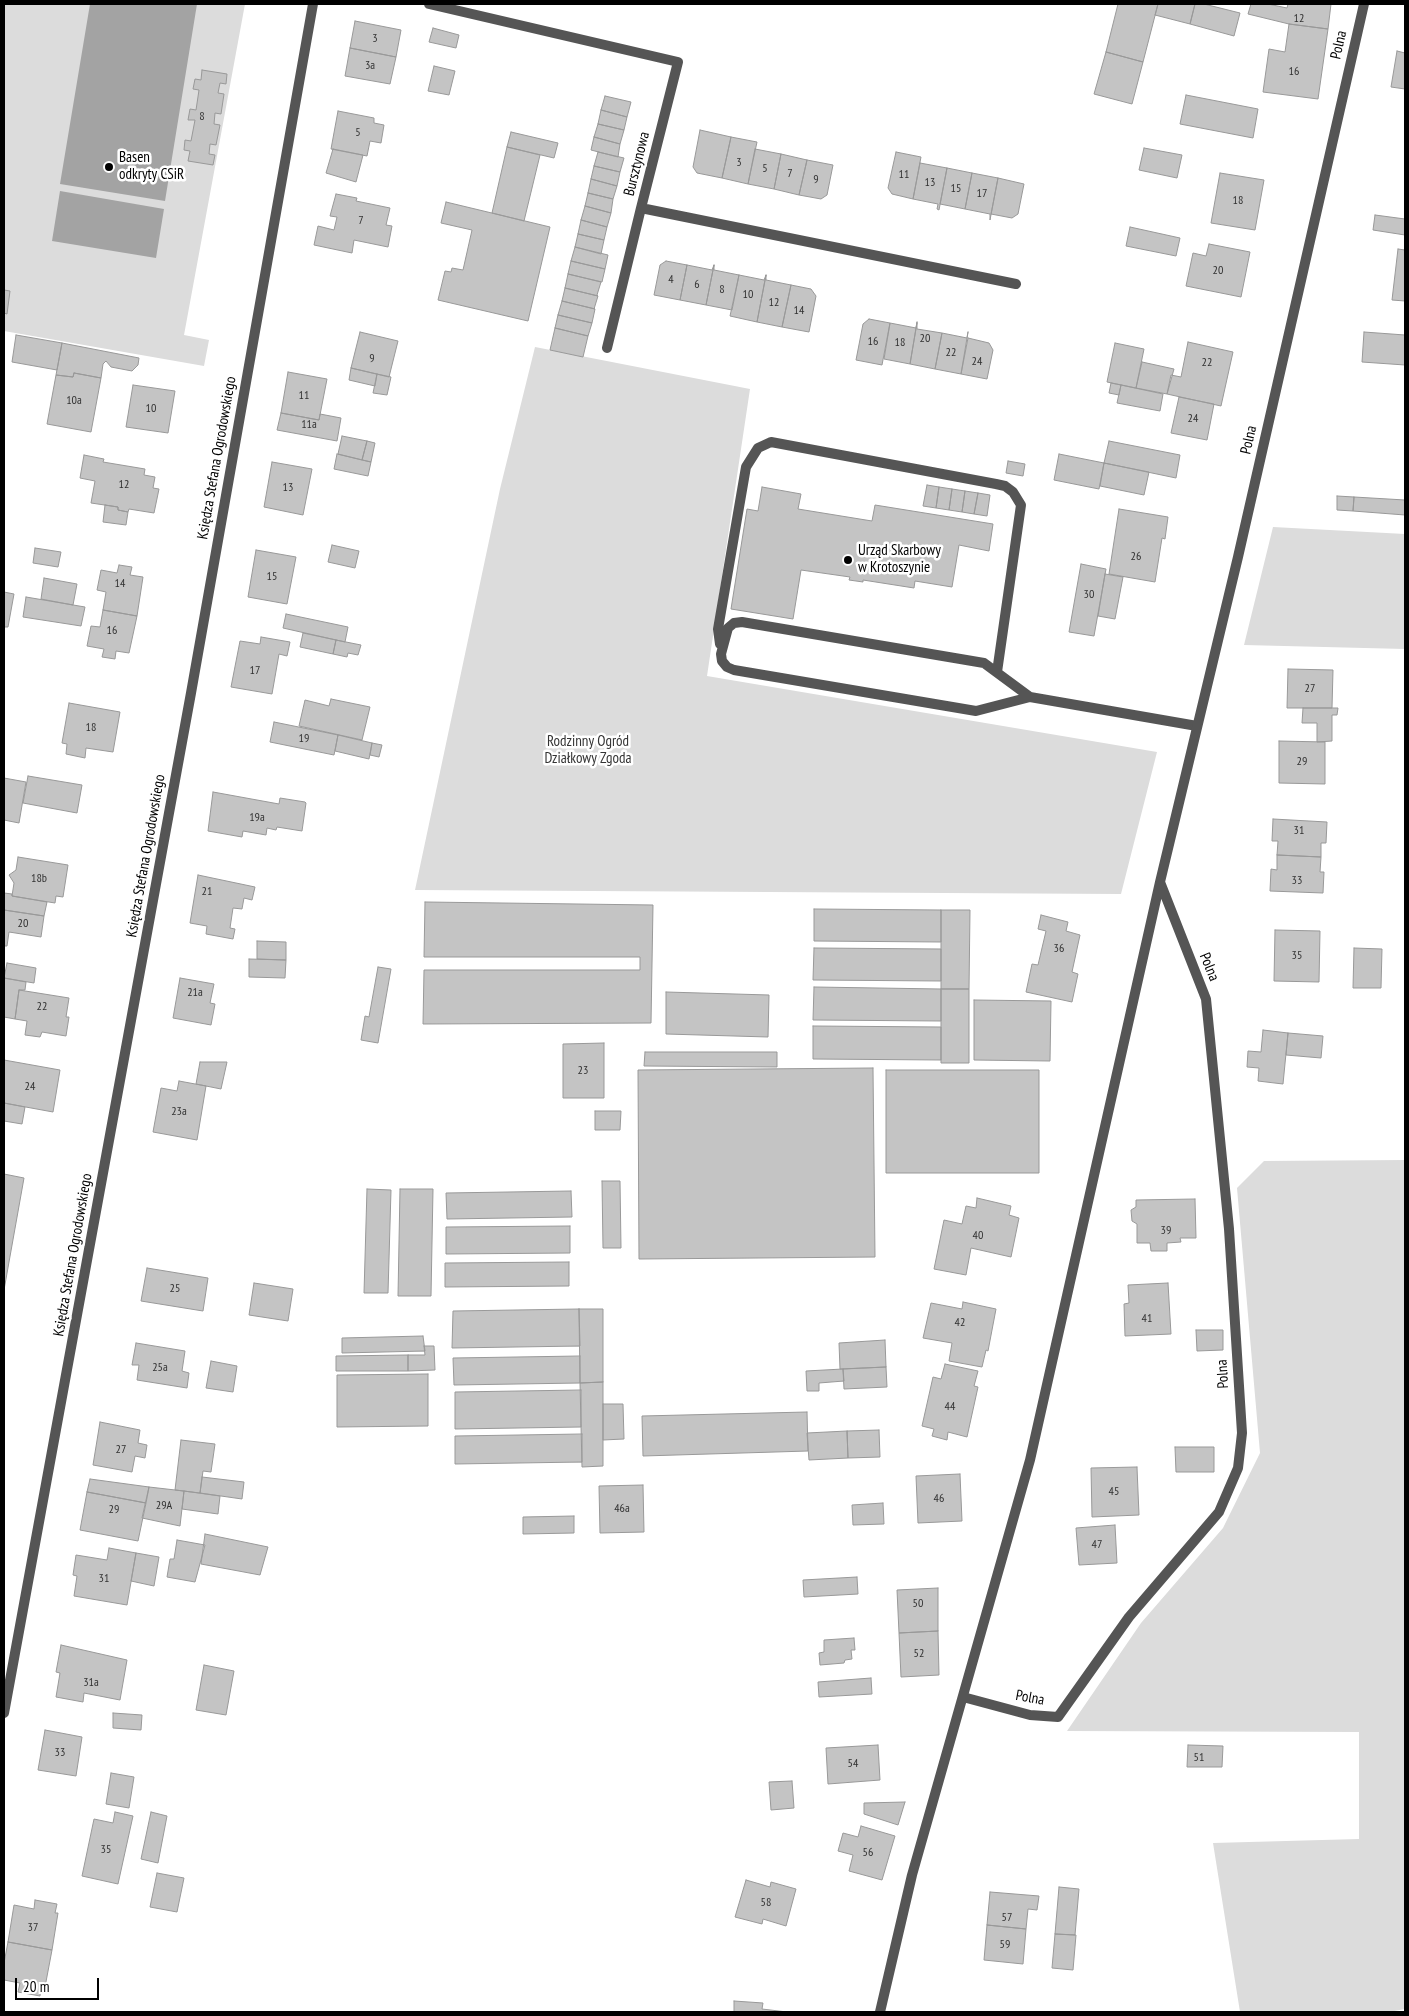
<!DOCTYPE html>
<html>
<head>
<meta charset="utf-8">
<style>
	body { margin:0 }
	#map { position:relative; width:1409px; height:2016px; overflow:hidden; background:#fff; font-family:"PT Sans Narrow",sans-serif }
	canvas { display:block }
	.frame { position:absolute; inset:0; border:5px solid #000; pointer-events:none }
	.scale { position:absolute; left:15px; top:1978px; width:84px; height:22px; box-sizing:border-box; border:2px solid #000; border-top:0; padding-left:6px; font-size:15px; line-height:18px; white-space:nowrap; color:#000; -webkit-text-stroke:4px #fff; paint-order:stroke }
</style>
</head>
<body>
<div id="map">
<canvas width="1409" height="2016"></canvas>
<div class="frame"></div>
<div class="scale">20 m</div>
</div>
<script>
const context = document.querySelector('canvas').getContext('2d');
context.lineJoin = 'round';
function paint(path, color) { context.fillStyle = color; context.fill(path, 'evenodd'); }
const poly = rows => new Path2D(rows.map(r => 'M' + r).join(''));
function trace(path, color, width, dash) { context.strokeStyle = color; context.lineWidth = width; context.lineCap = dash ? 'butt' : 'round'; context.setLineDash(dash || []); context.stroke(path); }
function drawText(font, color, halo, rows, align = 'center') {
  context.font = font + ' "PT Sans Narrow",sans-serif'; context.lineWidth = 5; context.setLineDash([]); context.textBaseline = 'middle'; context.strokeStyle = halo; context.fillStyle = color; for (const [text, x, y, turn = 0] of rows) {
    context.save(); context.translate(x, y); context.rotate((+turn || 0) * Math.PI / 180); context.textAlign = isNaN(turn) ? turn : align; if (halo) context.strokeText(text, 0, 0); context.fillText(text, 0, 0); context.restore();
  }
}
paint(poly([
	[4,4,245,4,184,335,209,340,204,366,4,331],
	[535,347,750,389,707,676,1157,752,1121,894,415,890,500,489],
	[1273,527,1405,534,1405,649,1244,645],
	[1405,1160,1405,2009,1389,2012,1240,2012,1213,1843,1359,1839,1359,1732,1067,1731,1141,1623,1223,1528,1260,1453,1237,1188,1264,1161]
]), '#dcdcdc');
paint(poly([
	[90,4,197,4,165,201,60,184],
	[60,191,164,209,156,258,52,241]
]), '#a3a3a3');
const building = poly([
	[1118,4,1158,4,1143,62,1106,52,1118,4],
	[1158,4,1195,4,1190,24,1155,15,1158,4],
	[1195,4,1204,4,1240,13,1234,36,1190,24,1195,4],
	[1251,4,1268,4,1287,8,1288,4,1331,4,1328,29,1289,24,1248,14,1251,4],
	[355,21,401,30,396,57,350,48,355,21],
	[1289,24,1328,29,1318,99,1263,92,1269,49,1285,52,1289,24],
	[433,28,459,35,456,48,429,42,433,28],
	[350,48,396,57,390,84,345,76,350,48],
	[1397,51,1405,53,1405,89,1391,87,1397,51],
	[1106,52,1143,62,1132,104,1094,94,1106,52],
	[434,66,455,71,449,95,428,91,434,66],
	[202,70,227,74,226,84,220,83,218,93,224,94,221,114,215,113,214,124,220,125,216,145,210,144,209,154,215,155,213,165,188,161,190,151,184,150,185,140,191,141,195,120,188,120,190,109,196,110,199,90,193,89,195,79,201,80,202,70],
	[1186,95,1258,109,1253,138,1180,124,1186,95],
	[605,96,631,102,627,117,601,110,605,96],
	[601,110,627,117,624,130,598,124,601,110],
	[338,111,374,118,374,123,384,125,381,143,370,141,367,156,331,149,338,111],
	[598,124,624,130,620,144,594,137,598,124],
	[700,130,731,137,722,178,697,173,693,167,700,130],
	[511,132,558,143,554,158,507,147,511,132],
	[594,137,620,144,618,157,591,150,594,137],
	[731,137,757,142,748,184,722,178,731,137],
	[507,147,540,155,524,221,492,213,507,147],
	[1144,148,1182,155,1177,178,1139,170,1144,148],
	[333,149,363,155,356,182,326,173,333,149],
	[755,149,781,154,774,189,748,184,755,149],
	[598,152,624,158,620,172,594,166,598,152],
	[896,152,921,157,913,199,892,194,888,188,896,152],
	[781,154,807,160,799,195,774,189,781,154],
	[807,160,833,165,827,195,821,199,799,195,807,160],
	[920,163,947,168,939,210,937,209,938,204,913,199,920,163],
	[594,166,620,172,617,186,591,179,594,166],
	[947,168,972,173,965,209,940,204,947,168],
	[972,173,998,178,990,220,990,214,965,209,972,173],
	[1220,173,1264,180,1255,230,1211,223,1220,173],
	[998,178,1024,184,1018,214,1012,218,991,214,998,178],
	[591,179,617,186,613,199,588,193,591,179],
	[588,193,613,199,611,213,585,206,588,193],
	[336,194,357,198,356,201,390,208,386,225,392,226,388,247,354,240,352,253,314,245,318,226,334,230,337,217,330,216,336,194],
	[446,202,550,227,528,321,438,300,445,271,451,272,452,268,463,270,472,230,441,223,446,202],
	[585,206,611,213,607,227,581,220,585,206],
	[1375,215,1405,219,1405,235,1373,230,1375,215],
	[581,220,607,227,604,240,578,234,581,220],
	[1130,227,1180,238,1176,256,1126,246,1130,227],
	[578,234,604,240,601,254,575,247,578,234],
	[1209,244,1250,252,1241,297,1186,286,1193,253,1206,256,1209,244],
	[575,247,608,255,605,269,571,261,575,247],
	[1398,249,1405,250,1405,301,1392,300,1398,249],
	[571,261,605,269,602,282,568,274,571,261],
	[666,261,687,265,680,300,654,295,660,265,666,261],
	[687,265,712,270,714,265,706,305,680,300,687,265],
	[714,265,714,270,739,275,732,310,706,305,714,265],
	[568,274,601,282,597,295,598,296,565,288,568,274],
	[739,275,764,280,766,275,757,322,730,316,739,275],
	[766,275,766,280,791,285,782,327,757,322,766,275],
	[791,285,811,289,816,296,809,332,782,327,791,285],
	[565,288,598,296,594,309,595,309,562,301,565,288],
	[4,290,10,291,7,314,4,313,4,290],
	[562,301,595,309,592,323,558,315,562,301],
	[558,315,592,323,588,336,555,328,558,315],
	[869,319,890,323,882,365,856,360,863,324,869,319],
	[917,322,910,364,884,359,890,323,916,328,917,322],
	[917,323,917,329,942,333,935,369,910,364,917,323],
	[555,328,588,336,583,357,550,350,555,328],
	[360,332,398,341,389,377,351,368,360,332],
	[968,332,961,374,935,369,942,333,967,338,968,332],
	[1364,332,1405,335,1405,365,1362,362,1364,332],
	[16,335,62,343,57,370,12,362,16,335],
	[968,338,989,343,993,350,987,379,961,374,968,338],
	[1188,342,1233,352,1221,406,1167,394,1171,375,1181,377,1188,342],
	[62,343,139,358,138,365,132,371,111,367,106,361,103,364,101,378,74,373,73,377,56,375,62,343],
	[1115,343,1144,349,1136,388,1107,382,1115,343],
	[1142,362,1174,369,1167,394,1136,388,1142,362],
	[351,368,377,374,375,386,349,380,351,368],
	[288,372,327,379,319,420,281,413,288,372],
	[74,373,101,378,91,432,47,424,56,375,73,377,74,373],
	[377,374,391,377,387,395,373,393,377,374],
	[1111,383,1121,385,1119,395,1109,393,1111,383],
	[133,385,175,391,168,433,126,427,133,385],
	[1121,385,1163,394,1160,411,1117,403,1121,385],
	[1179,397,1214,404,1207,440,1171,433,1179,397],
	[281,413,319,420,320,414,341,418,337,441,277,430,281,413],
	[342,436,367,441,362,460,338,454,342,436],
	[367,441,375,443,371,462,362,460,367,441],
	[1109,441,1180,455,1176,478,1104,463,1109,441],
	[337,454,371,462,368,476,334,469,337,454],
	[1059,454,1104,463,1099,489,1054,480,1059,454],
	[84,455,104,459,103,462,145,469,144,475,155,477,153,488,159,489,154,513,129,509,128,512,118,510,118,507,91,503,95,481,80,478,84,455],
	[1008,461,1025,464,1023,476,1006,473,1008,461],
	[272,462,312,469,303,515,264,507,272,462],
	[1104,463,1149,472,1144,495,1100,486,1104,463],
	[927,485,939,487,936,508,923,506,927,485],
	[762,487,801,494,798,509,872,521,875,505,993,524,989,551,959,545,952,587,915,581,914,588,863,580,863,582,849,580,850,577,801,570,793,619,731,609,747,509,758,511,762,487],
	[939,487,952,489,949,510,936,508,939,487],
	[952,489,965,491,962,512,949,510,952,489],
	[965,491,978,493,974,514,962,512,965,491],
	[978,493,990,495,987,516,974,514,978,493],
	[1337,496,1354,497,1353,511,1337,510,1337,496],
	[1354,497,1405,500,1405,515,1353,511,1354,497],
	[105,505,118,507,118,510,128,512,126,525,103,522,105,505],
	[1119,509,1168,517,1165,539,1162,538,1155,582,1109,574,1119,509],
	[332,545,359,551,355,568,328,562,332,545],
	[35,548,61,552,58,567,33,563,35,548],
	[256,550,296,557,287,604,248,597,256,550],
	[1081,564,1106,569,1094,636,1069,632,1081,564],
	[119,565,132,567,130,575,143,577,137,616,103,610,106,592,97,590,101,570,117,573,119,565],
	[1105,574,1123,577,1115,619,1098,616,1105,574],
	[44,578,77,584,73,605,41,599,44,578],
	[4,592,14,594,8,627,4,627,4,592],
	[26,597,85,607,81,626,23,617,26,597],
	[103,610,137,616,129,653,116,651,115,659,102,657,104,649,87,646,91,626,100,627,103,610],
	[286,614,348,627,345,642,283,628,286,614],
	[303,633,336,640,333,654,300,647,303,633],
	[261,637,290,642,287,656,279,654,272,694,231,687,240,641,260,644,261,637],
	[336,640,361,645,358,655,348,653,347,657,333,654,336,640],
	[1288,669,1333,670,1332,708,1287,708,1288,669],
	[331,699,370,707,362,740,299,726,305,700,329,706,331,699],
	[69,703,120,712,113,752,86,748,85,758,66,754,67,744,62,743,69,703],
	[1303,708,1338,708,1337,715,1332,715,1332,741,1317,742,1317,723,1302,723,1303,708],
	[274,722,338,735,334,755,270,742,274,722],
	[338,735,372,743,369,759,335,751,338,735],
	[1279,741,1325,742,1325,784,1279,783,1279,741],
	[372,743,382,745,379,757,370,755,372,743],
	[28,776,82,785,77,813,23,803,28,776],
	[4,778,26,782,19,823,4,820,4,778],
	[213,792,279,804,280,798,305,802,306,803,302,831,277,827,276,830,267,828,266,835,243,831,242,837,208,831,213,792],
	[1273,819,1327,822,1326,843,1321,843,1321,857,1277,855,1278,841,1272,841,1273,819],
	[1277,855,1321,857,1320,872,1324,872,1323,893,1270,891,1271,869,1277,870,1277,855],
	[18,857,68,865,63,897,56,896,55,903,12,896,14,883,9,875,16,870,18,857],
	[198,875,255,887,252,900,244,898,242,909,233,908,230,928,235,929,233,939,206,934,207,926,190,923,198,875],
	[4,893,12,894,12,896,47,902,44,916,4,910,4,893],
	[425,902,653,905,651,1023,423,1024,424,970,640,970,640,957,424,957,425,902],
	[814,909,941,910,941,942,814,941,814,909],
	[4,910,44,916,41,937,9,932,7,946,4,946,4,910],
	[941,910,970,910,969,989,941,989,941,910],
	[1041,915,1068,922,1066,931,1080,935,1072,972,1078,974,1072,1002,1026,992,1032,964,1038,965,1046,931,1038,929,1041,915],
	[1275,930,1320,931,1319,982,1274,981,1275,930],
	[257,941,286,942,286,960,257,959,257,941],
	[814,948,941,949,941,981,813,980,814,948],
	[1354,948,1382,949,1381,988,1353,988,1354,948],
	[249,959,286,960,285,978,249,977,249,959],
	[7,963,36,968,34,983,4,978,7,963],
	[378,967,391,969,378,1043,361,1040,365,1016,369,1017,378,967],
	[4,978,26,982,25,990,19,990,15,1019,4,1017,4,978],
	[180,978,214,984,210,1003,215,1004,211,1025,173,1018,180,978],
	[814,987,941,989,941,1021,813,1020,814,987],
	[941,989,969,989,969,1063,941,1063,941,989],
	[19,990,69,998,66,1017,69,1017,66,1036,42,1032,40,1037,25,1035,27,1021,15,1019,19,990],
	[666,992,769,995,768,1037,666,1034,666,992],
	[974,1000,1051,1001,1050,1061,974,1060,974,1000],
	[813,1026,941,1027,941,1060,813,1059,813,1026],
	[1263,1030,1288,1033,1283,1084,1258,1081,1259,1068,1247,1067,1248,1051,1261,1052,1263,1030],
	[1288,1033,1323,1036,1321,1058,1286,1055,1288,1033],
	[604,1043,604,1098,563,1098,563,1044,604,1043],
	[645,1052,777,1052,777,1067,644,1066,645,1052],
	[4,1060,60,1070,53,1112,4,1103,4,1060],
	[200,1062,227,1062,221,1089,196,1084,200,1062],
	[873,1068,875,1257,639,1259,638,1070,873,1068],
	[886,1070,1039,1070,1039,1173,886,1173,886,1070],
	[179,1081,206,1086,197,1140,153,1132,161,1088,177,1091,179,1081],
	[4,1103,25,1107,22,1124,4,1121,4,1103],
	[595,1111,621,1111,620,1130,595,1130,595,1111],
	[4,1174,24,1178,4,1290,4,1174],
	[602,1181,620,1181,621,1248,603,1248,602,1181],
	[367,1189,391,1190,388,1293,364,1293,367,1189],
	[400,1189,433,1189,431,1296,398,1296,400,1189],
	[571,1191,572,1217,447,1219,446,1193,571,1191],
	[977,1198,1011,1206,1009,1215,1019,1218,1011,1257,971,1248,966,1275,934,1269,944,1220,962,1224,966,1206,976,1208,977,1198],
	[1195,1199,1196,1238,1180,1238,1181,1242,1167,1243,1167,1251,1151,1251,1150,1243,1137,1243,1137,1224,1132,1221,1131,1210,1136,1207,1136,1200,1195,1199],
	[570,1226,570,1253,446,1254,446,1227,570,1226],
	[569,1262,569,1286,445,1287,445,1263,569,1262],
	[147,1268,208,1278,203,1311,141,1301,147,1268],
	[254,1283,293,1289,288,1321,249,1315,254,1283],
	[1168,1283,1171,1334,1125,1336,1124,1304,1129,1303,1128,1285,1168,1283],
	[963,1302,996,1309,988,1351,986,1350,982,1367,949,1361,952,1343,923,1338,931,1303,962,1309,963,1302],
	[579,1309,580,1346,452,1348,453,1311,579,1309],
	[579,1309,603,1309,603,1382,580,1383,579,1309],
	[1196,1330,1223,1330,1223,1350,1197,1351,1196,1330],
	[423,1336,425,1351,342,1353,342,1338,423,1336],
	[885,1340,886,1367,840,1369,839,1343,885,1340],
	[136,1343,185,1351,182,1371,189,1373,187,1388,137,1380,139,1365,132,1365,136,1343],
	[424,1346,434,1346,435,1370,408,1371,408,1355,425,1355,424,1346],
	[408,1355,408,1371,336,1371,336,1356,408,1355],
	[580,1356,580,1383,454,1385,453,1358,580,1356],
	[211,1361,237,1366,233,1392,206,1388,211,1361],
	[945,1364,978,1371,974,1386,978,1387,967,1437,948,1432,947,1440,932,1436,934,1429,922,1426,933,1377,941,1379,945,1364],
	[886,1367,887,1387,844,1389,843,1369,886,1367],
	[843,1369,844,1381,819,1383,819,1391,807,1391,806,1371,843,1369],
	[428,1374,428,1426,337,1427,337,1375,428,1374],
	[603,1382,603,1466,582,1467,580,1383,603,1382],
	[581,1390,581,1427,455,1429,455,1392,581,1390],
	[603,1404,623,1404,624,1439,603,1440,603,1404],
	[807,1412,808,1451,643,1456,642,1416,807,1412],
	[100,1422,140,1430,138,1443,147,1445,145,1458,135,1456,132,1472,93,1465,100,1422],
	[879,1430,880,1457,848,1458,847,1431,879,1430],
	[847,1431,848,1458,809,1460,807,1433,847,1431],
	[582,1434,582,1462,455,1464,455,1436,582,1434],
	[181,1440,215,1444,211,1472,203,1471,200,1493,175,1490,181,1440],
	[1175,1447,1214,1447,1214,1472,1176,1472,1175,1447],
	[1137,1467,1139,1515,1092,1517,1091,1468,1137,1467],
	[960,1474,962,1521,918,1523,916,1476,960,1474],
	[202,1477,244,1482,242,1499,200,1493,202,1477],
	[90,1479,149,1487,146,1503,87,1492,90,1479],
	[643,1485,644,1532,600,1533,599,1486,643,1485],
	[149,1487,184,1491,180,1526,142,1518,149,1487],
	[184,1491,220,1496,218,1514,182,1509,184,1491],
	[87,1492,146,1503,138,1541,80,1530,87,1492],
	[883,1503,884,1524,853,1525,852,1505,883,1503],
	[574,1516,574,1533,523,1534,523,1517,574,1516],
	[1115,1525,1117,1563,1079,1565,1076,1528,1115,1525],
	[205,1534,268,1547,260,1575,201,1564,205,1534],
	[177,1540,205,1545,195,1582,167,1577,170,1559,174,1559,177,1540],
	[109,1548,136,1553,127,1605,74,1596,77,1576,73,1575,76,1555,107,1560,109,1548],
	[136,1553,159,1557,154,1586,131,1581,136,1553],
	[857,1577,858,1594,804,1597,803,1580,857,1577],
	[938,1588,938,1631,899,1633,897,1590,938,1588],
	[938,1631,939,1675,901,1677,899,1633,938,1631],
	[854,1638,855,1650,851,1650,852,1659,845,1660,844,1663,820,1665,819,1653,824,1652,824,1640,854,1638],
	[61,1645,127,1660,120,1700,84,1693,83,1702,56,1697,60,1673,56,1672,61,1645],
	[204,1665,234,1671,226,1715,196,1710,204,1665],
	[871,1678,872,1694,819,1697,818,1682,871,1678],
	[113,1713,142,1715,141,1730,113,1728,113,1713],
	[45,1730,82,1737,76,1776,38,1770,45,1730],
	[878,1745,880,1780,828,1784,826,1748,878,1745],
	[1188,1745,1223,1746,1222,1767,1187,1767,1188,1745],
	[111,1773,134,1777,129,1808,106,1804,111,1773],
	[792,1781,794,1808,771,1810,769,1782,792,1781],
	[905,1802,898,1825,864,1814,864,1803,905,1802],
	[115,1812,133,1816,118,1884,82,1876,94,1819,113,1823,115,1812],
	[151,1812,167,1816,158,1863,141,1859,151,1812],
	[861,1826,895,1836,882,1880,849,1871,853,1855,838,1851,843,1833,858,1837,861,1826],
	[157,1873,184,1878,177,1912,150,1907,157,1873],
	[746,1880,770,1887,771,1882,796,1889,786,1926,763,1919,762,1924,735,1917,746,1880],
	[1059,1887,1079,1889,1075,1935,1055,1934,1059,1887],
	[990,1892,1039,1896,1037,1910,1028,1909,1026,1929,987,1925,990,1892],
	[35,1900,57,1904,55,1913,58,1913,52,1950,8,1942,14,1905,34,1909,35,1900],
	[987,1925,1026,1929,1023,1964,984,1960,987,1925],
	[1055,1934,1076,1935,1073,1970,1052,1968,1055,1934],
	[8,1942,52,1950,45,1987,41,1987,40,1996,18,1992,20,1983,4,1980,4,1963,8,1942],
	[734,2001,763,2003,762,2009,787,2012,734,2012,734,2001]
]);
paint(building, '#c4c4c4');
trace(building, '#999', 1);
trace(poly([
	[720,644,718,629,746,467,758,448,771,442,996,484,1005,486,1013,492,1021,505,997,672],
	[1030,697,984,663,742,622,734,623,728,628,721,654,722,661,727,667,734,670,976,711,1030,697,1197,726]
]), '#555', 10);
trace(poly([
	[429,4,678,62,641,208,1016,284],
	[607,348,641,208],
	[963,1697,1030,1715,1058,1717,1129,1617,1219,1512,1238,1468,1242,1433,1229,1229,1206,999,1160,882],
	[880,2012,912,1875,1030,1460,1160,882,1238,557,1364,4]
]), '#555', 10);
trace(poly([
	[4,1713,191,693,313,4]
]), '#555', 10);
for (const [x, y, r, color] of [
	[109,167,5,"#000"],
	[848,560,5,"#000"]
]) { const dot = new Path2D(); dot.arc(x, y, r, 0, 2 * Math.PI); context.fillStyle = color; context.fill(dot); trace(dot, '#fff', 2); }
drawText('12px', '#313131', null, [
	["12",1299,19],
	["3",375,39],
	["3a",370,66],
	["16",1294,72],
	["8",202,117],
	["5",358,133],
	["3",739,163],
	["5",765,169],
	["7",790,174],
	["11",904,175],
	["9",816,180],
	["13",930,183],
	["15",956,189],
	["17",982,194],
	["18",1238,201],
	["7",361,221],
	["20",1218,271],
	["4",671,280],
	["6",697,285],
	["8",722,290],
	["10",748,295],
	["12",774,303],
	["14",799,311],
	["20",925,339],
	["16",873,342],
	["18",900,343],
	["22",951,353],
	["9",372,359],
	["24",977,362],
	["22",1207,363],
	["11",304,396],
	["10a",74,401],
	["10",151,409],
	["24",1193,419],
	["11a",309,425],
	["12",124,485],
	["13",288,488],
	["26",1136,557],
	["15",272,577],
	["14",120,584],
	["30",1089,595],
	["16",112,631],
	["17",255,671],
	["27",1310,689],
	["18",91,728],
	["19",304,739],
	["29",1302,762],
	["19a",257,818],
	["31",1299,831],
	["18b",39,879],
	["33",1297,881],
	["21",207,892],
	["20",23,924],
	["36",1059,949],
	["35",1297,956],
	["21a",195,993],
	["22",42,1007],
	["23",583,1071],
	["24",30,1087],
	["23a",179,1112],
	["39",1166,1231],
	["40",978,1236],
	["25",175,1289],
	["41",1147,1319],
	["42",960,1323],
	["25a",160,1368],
	["44",950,1407],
	["27",121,1450],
	["45",1114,1492],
	["46",939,1499],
	["29A",164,1506],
	["46a",622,1509],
	["29",114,1510],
	["47",1097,1545],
	["31",104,1579],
	["50",918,1604],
	["52",919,1654],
	["31a",91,1683],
	["33",60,1753],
	["51",1199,1758],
	["54",853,1764],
	["35",106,1850],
	["56",868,1853],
	["58",766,1903],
	["57",1007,1918],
	["37",33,1928],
	["59",1005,1945]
]);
drawText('15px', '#000', '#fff', [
	["Polna",1339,45,-77],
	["Bursztynowa",637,164,-76],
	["Polna",1249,440,-77],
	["Księdza Stefana Ogrodowskiego",217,458,-80],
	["Księdza Stefana Ogrodowskiego",146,856,-80],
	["Polna",1209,967,68],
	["Księdza Stefana Ogrodowskiego",73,1255,-80],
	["Polna",1223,1374,-93],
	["Polna",1030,1698,10]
]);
drawText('15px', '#000', '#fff', [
	["Basen",119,158],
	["odkryty CSiR",119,175],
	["Urząd Skarbowy",858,551],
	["w Krotoszynie",858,568]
], 'left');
drawText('15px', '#333', '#fff', [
	["Rodzinny Ogród",588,742],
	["Działkowy Zgoda",588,759]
]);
</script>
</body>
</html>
